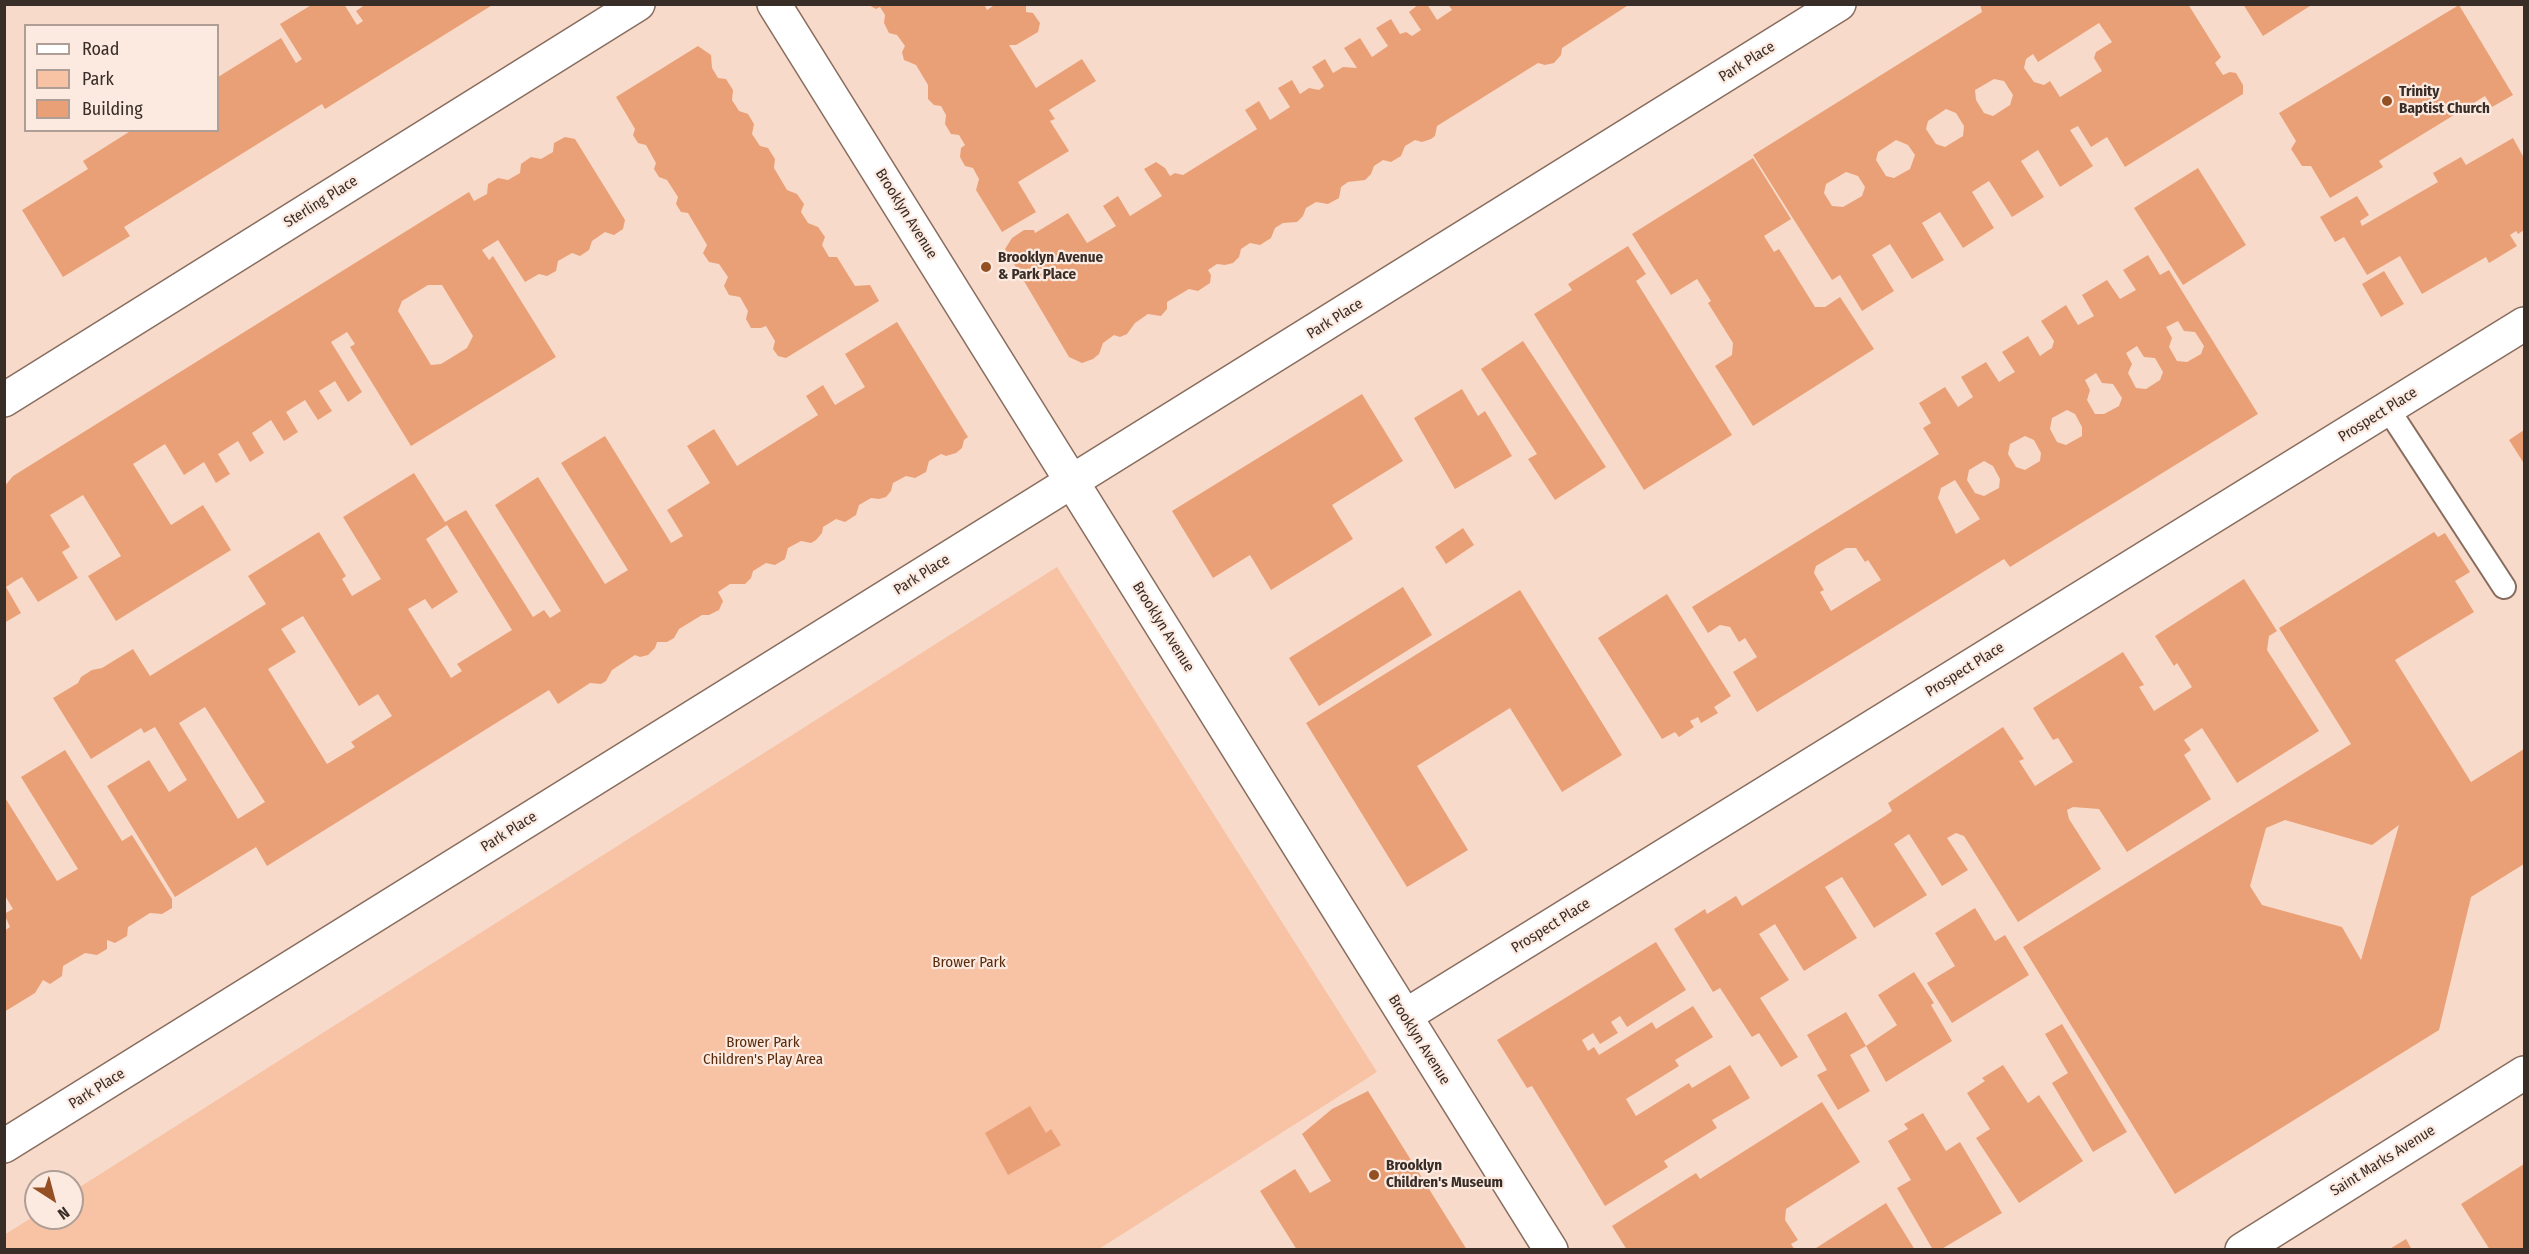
<!DOCTYPE html>
<html>
<head>
<meta charset="utf-8">
<style>
	body { margin:0 }
	#map { position:relative; width:2529px; height:1254px; overflow:hidden; background:#f8daca; font-family:"Fira Sans Condensed",sans-serif }
	canvas { display:block }
	.frame { position:absolute; inset:0; border:6px solid #382d27; pointer-events:none }
	.legend { position:absolute; left:24px; top:24px; width:195px; height:108px; box-sizing:border-box; background:#fceae0; border:2px solid #ae9e96; margin:0; padding:8px 10px; list-style:none; font-size:18px; color:#382d27 }
	.legend li { display:flex; align-items:center; gap:12px; height:30px }
	.legend b { width:30px; border:2px solid #ae9e96 }
	.north { position:absolute; left:24px; top:1170px; width:60px; height:60px; box-sizing:border-box; background:#fceae0; border:2px solid #ae9e96; border-radius:50%; rotate:144deg; font-size:16px; font-weight:700; line-height:24px; text-align:center; color:#382d27 }
	.north::after { content:''; display:block; margin:auto; width:21px; height:27px; background:#944f23; clip-path:polygon(50% 0,100% 100%,50% 72%,0 100%) }
</style>
</head>
<body>
<div id="map">
<canvas width="2529" height="1254"></canvas>
<div class="frame"></div>
<ul class="legend">
<li><b style="height:8px;background:#fff"></b>Road</li>
<li><b style="height:16px;background:#f8c2a4"></b>Park</li>
<li><b style="height:16px;background:#eaa076"></b>Building</li>
</ul>
<div class="north">N</div>
</div>
<script>
const context = document.querySelector('canvas').getContext('2d');
context.lineJoin = 'round';
function paint(path, color) { context.fillStyle = color; context.fill(path, 'evenodd'); }
const poly = rows => new Path2D(rows.map(r => 'M' + r).join(''));
function trace(path, color, width, dash) { context.strokeStyle = color; context.lineWidth = width; context.lineCap = dash ? 'butt' : 'round'; context.setLineDash(dash || []); context.stroke(path); }
function drawText(font, color, halo, rows, align = 'center') {
  context.font = font + ' "Fira Sans Condensed",sans-serif'; context.lineWidth = 4.5; context.setLineDash([]); context.textBaseline = 'middle'; context.strokeStyle = halo; context.fillStyle = color; for (const [text, x, y, turn = 0] of rows) {
    context.save(); context.translate(x, y); context.rotate((+turn || 0) * Math.PI / 180); context.textAlign = isNaN(turn) ? turn : align; if (halo) context.strokeText(text, 0, 0); context.fillText(text, 0, 0); context.restore();
  }
}
paint(poly([
	[1057,567,1377,1072,1099,1249,5,1250,4,1235,36,1215,36,1218,72,1218,72,1192]
]), '#f8c2a4');
paint(poly([
	[313,4,344,4,357,25,363,21,356,11,366,4,494,4,325,109,322,104,124,227,130,236,63,277,22,210,88,169,83,161,132,130,218,130,218,77,281,38,296,63,302,59,280,24],
	[867,4,984,4,987,10,996,4,1026,4,1026,12,1033,13,1040,23,1038,32,1016,45,1009,45,1036,88,1082,59,1096,81,1049,110,1055,119,1050,121,1069,151,1018,182,1036,212,1002,232,976,190,979,179,973,168,965,166,960,157,961,148,965,145,959,135,951,134,945,124,946,115,941,106,934,105,928,99,928,85,916,65,904,60,902,52,905,46,897,35,889,33,884,23,885,15,880,7,876,9],
	[1419,4,1427,4,1437,20,1452,10,1448,4,1630,4,1562,48,1561,55,1554,63,1545,65,1538,63,1437,126,1435,136,1431,139,1422,142,1415,140,1405,146,1401,156,1391,162,1383,160,1374,166,1371,174,1365,180,1348,182,1341,187,1339,198,1328,204,1316,202,1306,208,1303,216,1297,222,1283,223,1275,228,1271,238,1260,245,1250,243,1241,249,1239,257,1233,263,1225,265,1217,264,1208,270,1211,275,1210,283,1198,291,1189,289,1167,302,1167,309,1161,316,1148,314,1135,323,1127,334,1120,337,1114,335,1103,343,1099,354,1093,359,1082,363,1069,357,1005,249,1012,238,1024,230,1034,230,1035,233,1068,213,1087,243,1116,226,1103,206,1118,196,1130,216,1162,196,1144,169,1156,162,1165,168,1170,176,1175,173,1183,175,1257,129,1245,110,1259,101,1270,120,1290,107,1278,88,1292,80,1300,94,1309,88,1319,90,1324,86,1312,67,1325,59,1333,73,1343,67,1357,68,1344,48,1360,38,1372,57,1388,46,1376,28,1391,19,1400,34,1406,32,1412,36,1421,30,1409,12],
	[1980,4,2188,4,2221,57,2215,63,2223,75,2230,72,2236,73,2243,85,2243,94,2125,167,2107,137,2091,147,2078,126,2070,130,2093,166,2060,187,2038,150,2021,161,2044,197,2012,217,1989,181,1981,186,1972,192,1994,228,1963,248,1940,212,1922,223,1944,260,1912,279,1890,244,1872,255,1894,291,1862,311,1840,275,1832,280,1753,155,1982,12],
	[2099,23,2112,42,2096,52,2094,58,2102,71,2060,97,2050,81,2044,85,2034,82,2024,68,2026,59,2033,54,2038,62],
	[1994,79,2004,81,2013,95,2010,105,1993,116,1984,113,1976,100,1975,90],
	[1946,109,1956,113,1964,126,1963,136,1945,147,1936,144,1926,129,1928,121],
	[1896,140,1908,145,1915,155,1910,169,1894,178,1886,176,1876,160,1878,152],
	[1846,172,1858,176,1865,187,1862,196,1843,207,1832,206,1824,193,1826,184],
	[2243,4,2313,4,2263,36],
	[2459,5,2513,95,2492,107,2485,96,2379,161,2383,167,2330,198,2311,166,2302,166,2291,149,2296,141,2279,113],
	[698,46,711,55,712,68,718,78,726,79,733,90,732,100,739,111,748,114,754,124,752,134,760,146,768,148,775,159,774,168,787,190,797,194,804,204,801,212,808,223,818,227,825,237,822,245,829,257,837,257,855,286,870,285,879,301,786,358,778,356,773,349,775,341,766,326,761,328,751,328,746,319,748,311,740,297,729,295,724,286,728,277,719,264,709,262,703,253,707,245,688,213,681,212,676,204,678,197,667,180,659,177,654,169,656,163,646,145,638,143,633,135,635,129,616,97],
	[565,137,575,139,625,220,623,229,614,235,605,232,592,241,589,250,580,256,572,253,558,261,556,271,547,276,539,274,525,282,498,240,482,250,489,260,493,256,556,357,411,446,350,347,355,344,347,332,331,342,362,392,348,402,335,381,319,391,332,411,318,420,305,400,286,412,298,432,284,441,271,420,252,433,264,453,250,462,238,441,218,454,230,474,216,483,204,462,184,475,165,444,133,464,171,525,203,505,231,550,116,621,88,576,121,556,83,495,50,515,70,547,62,552,78,578,38,602,22,577,15,581,6,587,21,613,4,623,4,487,13,476,469,192,474,201,487,194,488,184,498,178,508,180,520,173,521,164,531,157,541,159,553,152,554,143],
	[428,285,442,285,473,336,467,348,441,364,431,365,398,311,402,301],
	[2513,138,2524,158,2524,230,2518,234,2516,231,2510,235,2517,246,2489,263,2486,257,2422,294,2400,256,2367,275,2344,237,2335,242,2320,217,2357,196,2369,215,2360,221,2362,226,2438,182,2433,173,2461,157,2466,165],
	[1753,158,1791,219,1764,236,1774,252,1779,249,1815,307,1825,307,1840,297,1874,349,1753,426,1715,366,1732,355,1733,343,1708,303,1711,301,1697,279,1671,295,1632,234],
	[2198,168,2246,245,2183,285,2134,208],
	[1628,246,1646,274,1636,281,1732,435,1644,490,1534,314,1572,290,1568,284],
	[2148,255,2160,275,2169,270,2258,414,2010,567,2004,559,1757,712,1733,672,1757,657,1745,638,1739,642,1730,627,1720,625,1708,633,1692,607,1939,454,1923,428,1931,423,1919,403,1945,387,1958,407,1973,397,1961,377,1986,362,1999,382,2005,378,2015,372,2002,352,2028,336,2040,356,2047,351,2052,348,2054,341,2041,321,2066,305,2078,325,2085,321,2094,316,2082,295,2107,280,2120,299,2127,295,2136,290,2123,270],
	[2178,321,2184,331,2195,332,2204,346,2201,354,2187,362,2177,361,2169,347,2172,338,2166,327],
	[2137,346,2144,357,2155,358,2163,372,2160,380,2146,389,2136,388,2128,373,2132,364,2126,353],
	[2096,373,2102,383,2113,384,2122,398,2119,406,2104,414,2095,414,2087,400,2090,390,2085,380],
	[2067,410,2075,414,2082,427,2082,436,2066,445,2057,442,2050,429,2052,418],
	[2025,436,2034,440,2041,453,2040,461,2025,470,2016,467,2008,454,2010,444],
	[1984,461,1993,466,2000,479,1999,488,1984,496,1975,493,1967,480,1969,470],
	[1955,480,1980,519,1956,534,1938,498,1941,488],
	[1846,548,1856,548,1865,562,1868,560,1881,580,1831,611,1820,592,1824,590,1814,573,1816,566],
	[2384,271,2404,304,2381,317,2362,284],
	[897,322,968,437,964,440,962,448,956,453,946,456,941,454,929,461,926,472,915,478,906,476,893,483,891,491,886,497,879,499,871,498,859,505,856,515,845,522,836,519,823,527,822,533,816,540,811,543,801,541,788,548,785,559,775,565,766,563,753,571,751,578,745,584,730,584,718,592,723,601,719,610,709,615,702,615,679,629,674,638,667,642,657,642,655,648,648,655,640,657,635,655,612,670,606,681,601,684,590,683,558,704,549,690,267,866,256,847,175,897,107,786,149,760,169,792,187,780,155,727,144,733,141,728,91,759,53,698,78,683,81,677,92,670,102,668,133,649,150,676,266,604,248,576,319,532,346,576,342,579,352,596,381,579,343,517,414,473,445,522,466,510,533,617,544,610,550,618,561,611,495,505,538,477,605,584,628,570,561,463,605,436,671,543,683,536,667,510,710,483,687,446,714,429,737,466,818,415,806,396,823,385,835,405,865,387,845,354],
	[447,525,512,630,457,664,462,671,451,678,408,609,425,599,432,609,458,592,426,539],
	[303,616,359,706,378,694,392,716,351,742,355,747,327,764,268,669,296,652,281,629],
	[205,707,265,802,238,819,179,723],
	[1523,341,1606,467,1555,500,1528,459,1537,454,1481,369],
	[1462,389,1478,416,1485,411,1512,456,1455,489,1414,418],
	[1362,394,1403,461,1332,505,1353,539,1271,590,1250,555,1213,578,1172,511],
	[2524,430,2524,461,2523,462,2509,440],
	[1463,528,1474,545,1446,564,1435,547],
	[2434,532,2438,537,2445,533,2470,572,2455,581,2474,612,2395,660,2471,782,2524,749,2524,864,2471,897,2439,1030,2175,1194,2023,947,2351,744,2279,628],
	[2285,820,2372,845,2399,825,2361,960,2342,927,2262,905,2250,886,2266,828],
	[2244,579,2277,631,2269,636,2267,650,2319,731,2237,783,2202,728,2184,740,2191,750,2184,755,2211,799,2127,852,2099,809,2073,807,2067,810,2069,819,2101,869,2018,922,1964,836,1956,833,1947,838,1968,870,1942,886,1909,834,1894,844,1927,895,1874,928,1842,877,1835,881,1825,887,1857,938,1804,971,1775,924,1759,934,1789,980,1760,998,1798,1057,1781,1067,1759,1033,1752,1037,1720,988,1713,992,1674,929,1705,909,1707,914,1736,896,1742,906,1885,816,1892,811,1888,803,2003,727,2024,759,2019,761,2035,786,2073,762,2058,738,2053,740,2033,708,2123,652,2144,685,2139,687,2154,711,2192,687,2177,663,2174,666,2155,636],
	[1403,587,1432,635,1319,706,1289,658],
	[1520,590,1622,755,1562,792,1510,708,1417,766,1468,850,1407,887,1306,723],
	[1667,594,1731,696,1714,707,1718,713,1701,723,1698,717,1690,721,1694,727,1679,737,1675,732,1662,739,1598,638],
	[65,750,122,841,132,835,172,899,172,908,162,914,150,913,128,927,127,936,115,943,107,940,107,949,97,955,85,953,63,966,62,976,50,984,43,980,35,993,4,1012,4,931,10,927,4,914,13,909,4,894,4,796,57,881,78,869,21,777],
	[1975,908,1995,941,2005,935,2029,975,1952,1023,1927,983,1955,966,1935,933],
	[1656,942,1686,990,1627,1027,1620,1016,1611,1022,1618,1033,1600,1044,1593,1033,1582,1040,1588,1051,1594,1047,1599,1055,1652,1022,1656,1029,1693,1006,1713,1037,1675,1060,1679,1066,1626,1099,1636,1116,1689,1083,1692,1088,1730,1065,1750,1098,1712,1120,1717,1128,1664,1161,1668,1167,1605,1206,1532,1086,1527,1088,1497,1040],
	[1914,972,1934,1003,1931,1005,1952,1041,1886,1082,1866,1046,1897,1025,1878,995],
	[1846,1012,1866,1046,1850,1055,1870,1091,1838,1110,1817,1075,1827,1070,1807,1035],
	[2062,1024,2127,1132,2093,1152,2052,1083,2068,1073,2045,1034],
	[2003,1065,2028,1103,2039,1095,2083,1161,2019,1203,1976,1138,1990,1129,1967,1093,1985,1081,1982,1078],
	[1368,1091,1467,1250,1297,1250,1260,1191,1295,1169,1310,1193,1331,1181,1302,1134,1332,1109],
	[1822,1102,1860,1162,1786,1209,1785,1220,1798,1240,1791,1244,1795,1250,1627,1250,1612,1226,1696,1173,1700,1179],
	[1030,1106,1046,1133,1051,1129,1061,1145,1008,1175,985,1133],
	[1923,1113,1946,1151,1960,1142,2002,1213,1940,1250,1933,1250,1897,1188,1911,1180,1888,1141,1908,1129,1904,1124],
	[2524,1164,2524,1250,2490,1250,2461,1204],
	[1886,1203,1915,1250,1813,1250],
	[2406,1239,2412,1250,2388,1250]
]), '#eaa076');
const lane = poly([
	[2388,409,2504,587]
]);
const street = poly([
	[774,4,1551,1250],
	[4,400,638,4],
	[1405,1016,2524,324],
	[4,1146,1839,4],
	[2242,1250,2524,1073]
]);
trace(lane, '#886d5f', 26);
trace(street, '#886d5f', 36);
trace(lane, '#fff', 22);
trace(street, '#fff', 33);
for (const [x, y, r, color] of [
	[2387,101,6,"#944f23"],
	[986,267,6,"#944f23"],
	[1374,1175,6,"#944f23"]
]) { const dot = new Path2D(); dot.arc(x, y, r, 0, 2 * Math.PI); context.fillStyle = color; context.fill(dot); trace(dot, '#fceae0', 2); }
drawText('15px', '#382d27', '#fceae0', [
	["Park Place",1747,62,-32],
	["Sterling Place",321,202,-32],
	["Brooklyn Avenue",906,214,58],
	["Park Place",1335,319,-32],
	["Prospect Place",2378,415,-32],
	["Park Place",922,575,-32],
	["Brooklyn Avenue",1163,627,58],
	["Prospect Place",1965,670,-32],
	["Park Place",509,832,-32],
	["Prospect Place",1551,926,-32],
	["Brooklyn Avenue",1419,1040,58],
	["Park Place",97,1089,-32],
	["Saint Marks Avenue",2383,1161,-32]
]);
drawText('bold 15px', '#382d27', '#fceae0', [
	["Trinity",2399,92],
	["Baptist Church",2399,109],
	["Brooklyn Avenue",998,258],
	["& Park Place",998,275],
	["Brooklyn",1386,1166],
	["Children's Museum",1386,1183]
], 'left');
drawText('15px', '#5a2b0b', '#fceae0', [
	["Brower Park",969,963],
	["Brower Park",763,1043],
	["Children's Play Area",763,1060]
]);
</script>
</body>
</html>
